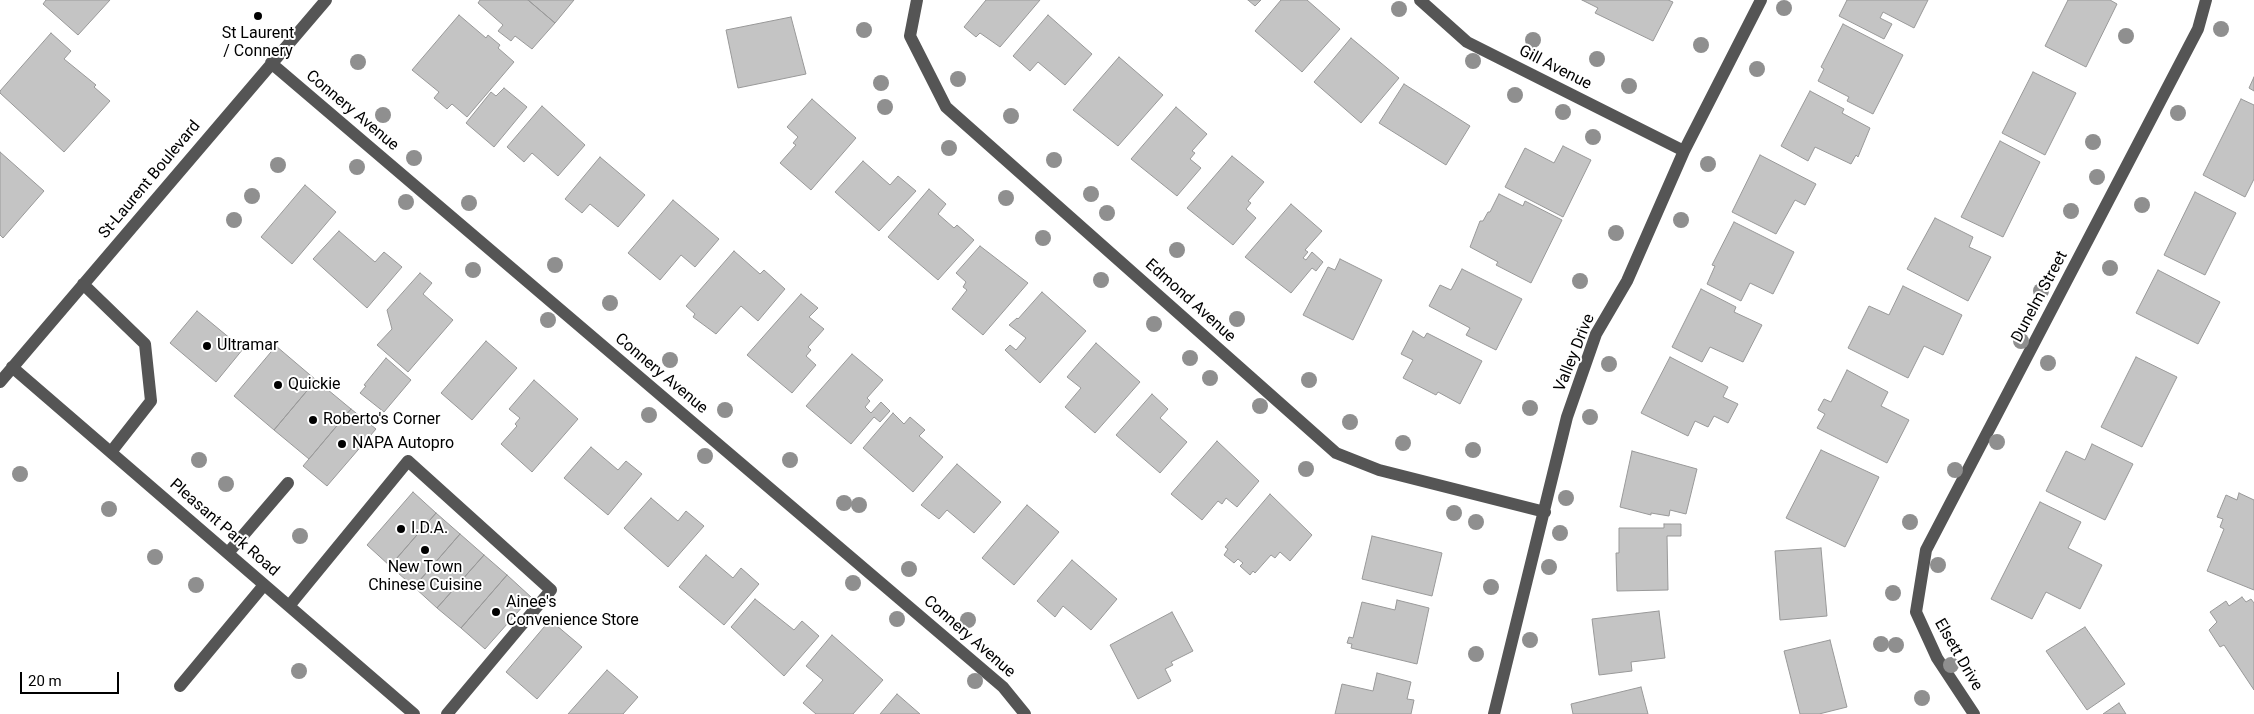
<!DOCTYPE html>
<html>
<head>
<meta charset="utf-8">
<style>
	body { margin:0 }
	#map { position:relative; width:2254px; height:714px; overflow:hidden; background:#fff; font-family:Roboto,sans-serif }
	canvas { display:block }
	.scale { position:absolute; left:20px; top:672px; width:99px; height:22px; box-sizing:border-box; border:2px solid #000; border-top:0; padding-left:6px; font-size:15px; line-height:18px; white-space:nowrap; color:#000; -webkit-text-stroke:4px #fff; paint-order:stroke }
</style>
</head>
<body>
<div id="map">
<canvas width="2254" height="714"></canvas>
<div class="scale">20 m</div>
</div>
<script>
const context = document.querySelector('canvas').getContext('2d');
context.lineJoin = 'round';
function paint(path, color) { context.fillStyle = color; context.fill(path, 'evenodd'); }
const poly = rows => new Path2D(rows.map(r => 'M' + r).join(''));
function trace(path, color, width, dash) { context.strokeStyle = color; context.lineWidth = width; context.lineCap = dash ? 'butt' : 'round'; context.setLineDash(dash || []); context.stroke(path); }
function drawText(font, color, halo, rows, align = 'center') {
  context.font = font + ' Roboto,sans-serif'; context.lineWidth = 4; context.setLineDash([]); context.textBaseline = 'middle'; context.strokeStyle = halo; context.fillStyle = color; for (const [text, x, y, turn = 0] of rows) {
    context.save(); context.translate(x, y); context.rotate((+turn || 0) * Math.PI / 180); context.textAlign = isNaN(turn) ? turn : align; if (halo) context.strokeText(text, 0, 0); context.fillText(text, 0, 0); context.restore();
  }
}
const building = poly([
	[46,0,110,0,78,35,43,4,46,0],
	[480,0,528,0,555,23,532,49,515,36,511,41,498,31,503,25,478,3,480,0],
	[528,0,574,0,555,23,528,0],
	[986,0,1040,0,1000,47,980,33,976,37,964,27,986,0],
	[1248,0,1261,0,1255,6,1248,0],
	[1281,0,1307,0,1340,29,1302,72,1255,31,1281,0],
	[1582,0,1668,0,1673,2,1653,41,1595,13,1598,8,1582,0],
	[1847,0,1928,0,1914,28,1883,12,1880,18,1892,24,1884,39,1839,16,1847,0],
	[2068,0,2110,0,2117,4,2086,67,2045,46,2068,0],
	[459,15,486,38,488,35,500,45,498,48,514,62,467,117,452,104,447,109,434,98,439,92,412,70,459,15],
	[1048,15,1092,54,1065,85,1038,62,1030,71,1013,56,1048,15],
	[791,17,806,74,738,88,726,30,791,17],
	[1843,24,1903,55,1873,114,1847,101,1849,97,1818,81,1824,69,1821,67,1843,24],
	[51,33,71,51,64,59,96,85,94,87,110,101,64,152,0,93,0,91,51,33],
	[1351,38,1399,78,1361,123,1314,82,1351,38],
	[1119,57,1163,95,1118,146,1073,110,1119,57],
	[2033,72,2076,93,2045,155,2002,133,2033,72],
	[2254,77,2254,91,2249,88,2254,77],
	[1404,84,1470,126,1446,165,1379,123,1404,84],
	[504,88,527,107,494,147,466,123,491,92,496,96,504,88],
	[1810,91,1844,109,1842,113,1870,128,1858,157,1856,155,1851,164,1815,147,1808,161,1781,146,1810,91],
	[812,99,856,138,811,190,780,163,796,145,793,143,798,137,787,127,812,99],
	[2241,99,2254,105,2254,179,2245,197,2203,175,2241,99],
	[542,106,585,145,558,176,532,153,524,162,507,147,542,106],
	[1176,107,1207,134,1192,151,1195,153,1190,159,1201,168,1177,196,1131,159,1176,107],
	[2000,141,2040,162,2003,237,1961,217,2000,141],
	[1563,146,1591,160,1563,217,1505,187,1525,148,1554,163,1563,146],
	[0,152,44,191,3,238,0,235,0,152],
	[1760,155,1816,184,1805,205,1795,200,1776,234,1732,212,1760,155],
	[1232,156,1264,182,1248,201,1251,203,1246,209,1256,218,1233,245,1187,208,1232,156],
	[600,157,645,195,618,227,590,204,582,213,565,199,600,157],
	[863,161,890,185,898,176,916,191,879,231,835,192,863,161],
	[305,185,336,212,292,264,261,237,305,185],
	[929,189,946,204,938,214,954,228,957,225,974,240,938,280,888,237,929,189],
	[2195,192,2236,213,2205,275,2164,255,2195,192],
	[1499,194,1523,206,1525,201,1562,220,1531,283,1496,265,1498,262,1470,247,1480,221,1483,221,1488,212,1490,212,1499,194],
	[673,200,719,239,695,267,681,255,660,280,628,253,673,200],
	[1291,204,1322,231,1305,250,1308,252,1303,258,1306,260,1312,252,1323,262,1316,271,1312,268,1291,293,1245,257,1291,204],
	[1935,218,1973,237,1969,247,1991,257,1968,301,1907,269,1935,218],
	[1734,222,1794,252,1773,294,1750,283,1741,301,1707,284,1715,266,1712,265,1734,222],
	[339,231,375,262,384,252,402,267,367,308,313,259,339,231],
	[980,246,1028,283,983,335,952,309,967,290,963,287,966,282,956,273,980,246],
	[734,251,760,274,764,270,785,289,758,321,741,306,716,334,693,317,695,314,686,306,734,251],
	[1340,259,1382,280,1353,340,1303,315,1328,267,1335,270,1340,259],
	[1462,269,1522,299,1496,350,1466,335,1470,328,1429,306,1440,285,1451,290,1462,269],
	[2158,270,2220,302,2198,344,2136,313,2158,270],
	[420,273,432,283,423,294,453,320,408,372,377,345,392,329,387,310,420,273],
	[1903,286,1962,315,1943,355,1924,346,1908,378,1848,348,1869,306,1889,315,1903,286],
	[1701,289,1736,307,1734,312,1762,325,1743,362,1710,347,1702,362,1672,347,1701,289],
	[1042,292,1086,331,1040,383,1005,350,1010,345,1016,350,1026,338,1009,325,1017,318,1018,319,1042,292],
	[801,294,818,308,809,317,824,329,808,347,811,350,806,356,816,365,792,393,747,355,801,294],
	[197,311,243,349,216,382,170,343,197,311],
	[1413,331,1424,338,1427,333,1482,361,1460,404,1438,392,1436,395,1403,378,1413,360,1401,354,1413,331],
	[486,341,517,368,472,420,441,393,486,341],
	[1096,343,1140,382,1095,433,1065,407,1081,388,1067,377,1096,343],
	[276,346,316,380,274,430,234,396,276,346],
	[852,354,883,380,867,398,870,401,865,407,871,413,881,402,890,411,880,422,874,417,851,444,806,406,852,354],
	[1670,357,1728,387,1723,397,1738,404,1728,423,1714,416,1708,427,1695,421,1688,436,1641,413,1670,357],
	[2136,357,2177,377,2142,447,2101,427,2136,357],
	[386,358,411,380,384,412,360,393,366,386,364,385,386,358],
	[1847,370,1888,392,1881,406,1909,420,1887,463,1817,428,1825,414,1818,410,1824,399,1831,402,1847,370],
	[316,380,351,409,309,459,274,430,316,380],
	[534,380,578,419,532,472,501,444,517,426,515,424,520,418,509,409,534,380],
	[1152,394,1168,409,1160,418,1187,442,1160,473,1116,435,1152,394],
	[351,409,376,429,327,486,303,466,351,409],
	[893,413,904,424,910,417,925,430,919,436,943,457,913,492,863,448,893,413],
	[1217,441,1259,481,1237,507,1226,498,1222,504,1218,501,1202,520,1171,494,1217,441],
	[2092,444,2133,464,2105,520,2046,491,2066,451,2085,460,2092,444],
	[591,447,618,470,626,461,642,474,608,515,564,478,591,447],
	[1821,450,1879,477,1845,547,1786,518,1821,450],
	[1632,451,1697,469,1686,514,1670,510,1669,516,1651,513,1651,515,1620,507,1632,451],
	[957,464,1001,502,974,533,947,510,939,519,921,505,957,464],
	[413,492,436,513,390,566,367,545,413,492],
	[2239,493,2254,500,2254,590,2207,571,2224,529,2220,527,2223,519,2217,517,2226,495,2237,500,2239,493],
	[1270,494,1312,535,1290,561,1280,552,1275,558,1271,555,1255,573,1253,571,1250,575,1240,566,1243,563,1238,559,1234,563,1224,555,1228,549,1225,547,1270,494],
	[651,498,678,521,686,511,704,526,668,567,624,528,651,498],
	[2040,502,2081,522,2068,548,2102,565,2080,609,2046,592,2032,619,1991,599,2040,502],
	[1027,505,1059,532,1014,585,982,558,1027,505],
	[436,513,460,534,414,587,390,566,436,513],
	[1664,524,1681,524,1681,536,1667,536,1668,590,1617,591,1616,553,1619,553,1619,528,1664,528,1664,524],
	[460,534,484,555,437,608,414,587,460,534],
	[1372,536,1442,553,1432,596,1362,579,1372,536],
	[1821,548,1827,616,1780,620,1775,551,1821,548],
	[484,555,507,575,461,628,437,608,484,555],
	[706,555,733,578,741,568,759,584,724,625,679,587,706,555],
	[1072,560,1117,599,1091,630,1063,606,1055,617,1037,601,1072,560],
	[507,575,531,597,485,649,461,628,507,575],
	[2242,597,2246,602,2251,599,2254,603,2254,690,2224,645,2220,647,2209,630,2217,622,2210,612,2226,601,2229,606,2242,597],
	[755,599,794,630,802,621,819,636,784,676,731,627,755,599],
	[1397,600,1429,608,1417,664,1351,648,1352,644,1347,643,1349,637,1353,638,1362,602,1395,610,1397,600],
	[1659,611,1665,658,1631,662,1632,671,1599,675,1592,619,1659,611],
	[1172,612,1193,651,1171,662,1173,665,1165,669,1171,681,1138,699,1110,645,1172,612],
	[550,620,582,647,537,699,506,672,550,620],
	[2085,627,2125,684,2087,710,2046,651,2085,627],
	[832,635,883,680,853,714,816,714,803,703,823,680,806,666,832,635],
	[1830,640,1847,707,1819,714,1800,714,1784,651,1830,640],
	[607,670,638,697,623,714,568,714,607,670],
	[1377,673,1411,682,1407,699,1414,700,1411,714,1335,714,1342,684,1373,691,1377,673],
	[1641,687,1648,714,1573,714,1571,704,1641,687],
	[897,694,920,714,880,714,897,694],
	[2119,703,2126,714,2103,714,2119,703]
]);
paint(building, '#c4c4c4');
trace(building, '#999', 1);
trace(poly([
	[917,0,910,36,946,107,1336,453,1379,470,1545,512],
	[1420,0,1467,42,1684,151],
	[271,63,1003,687,1025,714],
	[83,284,145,344,151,401,111,452],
	[12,367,414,714],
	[0,382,326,0],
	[228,553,288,483],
	[289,606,408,461,551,590,447,714],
	[180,686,264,585],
	[1494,714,1567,417,1596,334,1627,281,1684,151,1761,0],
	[1974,714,1937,658,1916,612,1926,550,2198,29,2206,0]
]), '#555', 12);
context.fillStyle = '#8f8f8f';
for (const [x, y] of [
	[1784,8],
	[1399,9],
	[2221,29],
	[864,30],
	[2126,36],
	[1533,40],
	[1701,45],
	[1597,59],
	[1473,61],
	[358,62],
	[1757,69],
	[958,79],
	[881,83],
	[1629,86],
	[1515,95],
	[885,107],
	[1563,112],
	[2178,113],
	[383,115],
	[1011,116],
	[1593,137],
	[2093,142],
	[949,148],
	[414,158],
	[1054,160],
	[1708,164],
	[278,165],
	[357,167],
	[2097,177],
	[1091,194],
	[252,196],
	[1006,198],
	[406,202],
	[469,203],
	[2142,205],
	[2071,211],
	[1107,213],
	[234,220],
	[1681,220],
	[1616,233],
	[1043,238],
	[1177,250],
	[555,265],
	[2110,268],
	[473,270],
	[1101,280],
	[1580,281],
	[2041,291],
	[610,303],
	[1237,319],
	[548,320],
	[1154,324],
	[2021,341],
	[1190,358],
	[670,360],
	[2048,363],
	[1609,364],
	[1210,378],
	[1309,380],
	[1260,406],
	[1530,408],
	[725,410],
	[649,415],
	[1590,417],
	[1350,422],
	[1997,442],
	[1403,443],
	[1473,450],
	[705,456],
	[199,460],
	[790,460],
	[1306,469],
	[1955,470],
	[20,474],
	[226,484],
	[1566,498],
	[844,503],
	[859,505],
	[109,509],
	[1454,513],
	[1476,522],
	[1910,522],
	[1560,533],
	[300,536],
	[155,557],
	[1938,565],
	[1549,567],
	[909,569],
	[853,583],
	[196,585],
	[1491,587],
	[1893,593],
	[897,619],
	[968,620],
	[1530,640],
	[1881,644],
	[1896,645],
	[1476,654],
	[1951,665],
	[299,671],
	[975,681],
	[1922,698]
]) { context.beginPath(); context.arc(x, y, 8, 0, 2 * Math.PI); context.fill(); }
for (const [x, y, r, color] of [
	[258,16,5,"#000"],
	[207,346,5,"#000"],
	[278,385,5,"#000"],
	[313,420,5,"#000"],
	[342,444,5,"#000"],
	[401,529,5,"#000"],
	[425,550,5,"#000"],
	[496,612,5,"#000"]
]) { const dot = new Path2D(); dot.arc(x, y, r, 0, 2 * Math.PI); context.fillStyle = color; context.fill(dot); trace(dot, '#fff', 2); }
drawText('16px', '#000', '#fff', [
	["St Laurent",258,34,"center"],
	["/ Connery",258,52,"center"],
	["Ultramar",217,346],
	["Quickie",288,385],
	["Roberto's Corner",323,420],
	["NAPA Autopro",352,444],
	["I.D.A.",411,529],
	["New Town",425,568,"center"],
	["Chinese Cuisine",425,586,"center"],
	["Ainee's",506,603],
	["Convenience Store",506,621]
], 'left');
drawText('16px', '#000', '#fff', [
	["Gill Avenue",1555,68,27],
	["Connery Avenue",352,111,40],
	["St-Laurent Boulevard",150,180,-50],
	["Dunelm Street",2040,297,-62],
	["Edmond Avenue",1190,301,42],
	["Valley Drive",1575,353,-68],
	["Connery Avenue",661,374,40],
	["Pleasant Park Road",224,528,41],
	["Connery Avenue",969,637,41],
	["Elsett Drive",1958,655,60]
]);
</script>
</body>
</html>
